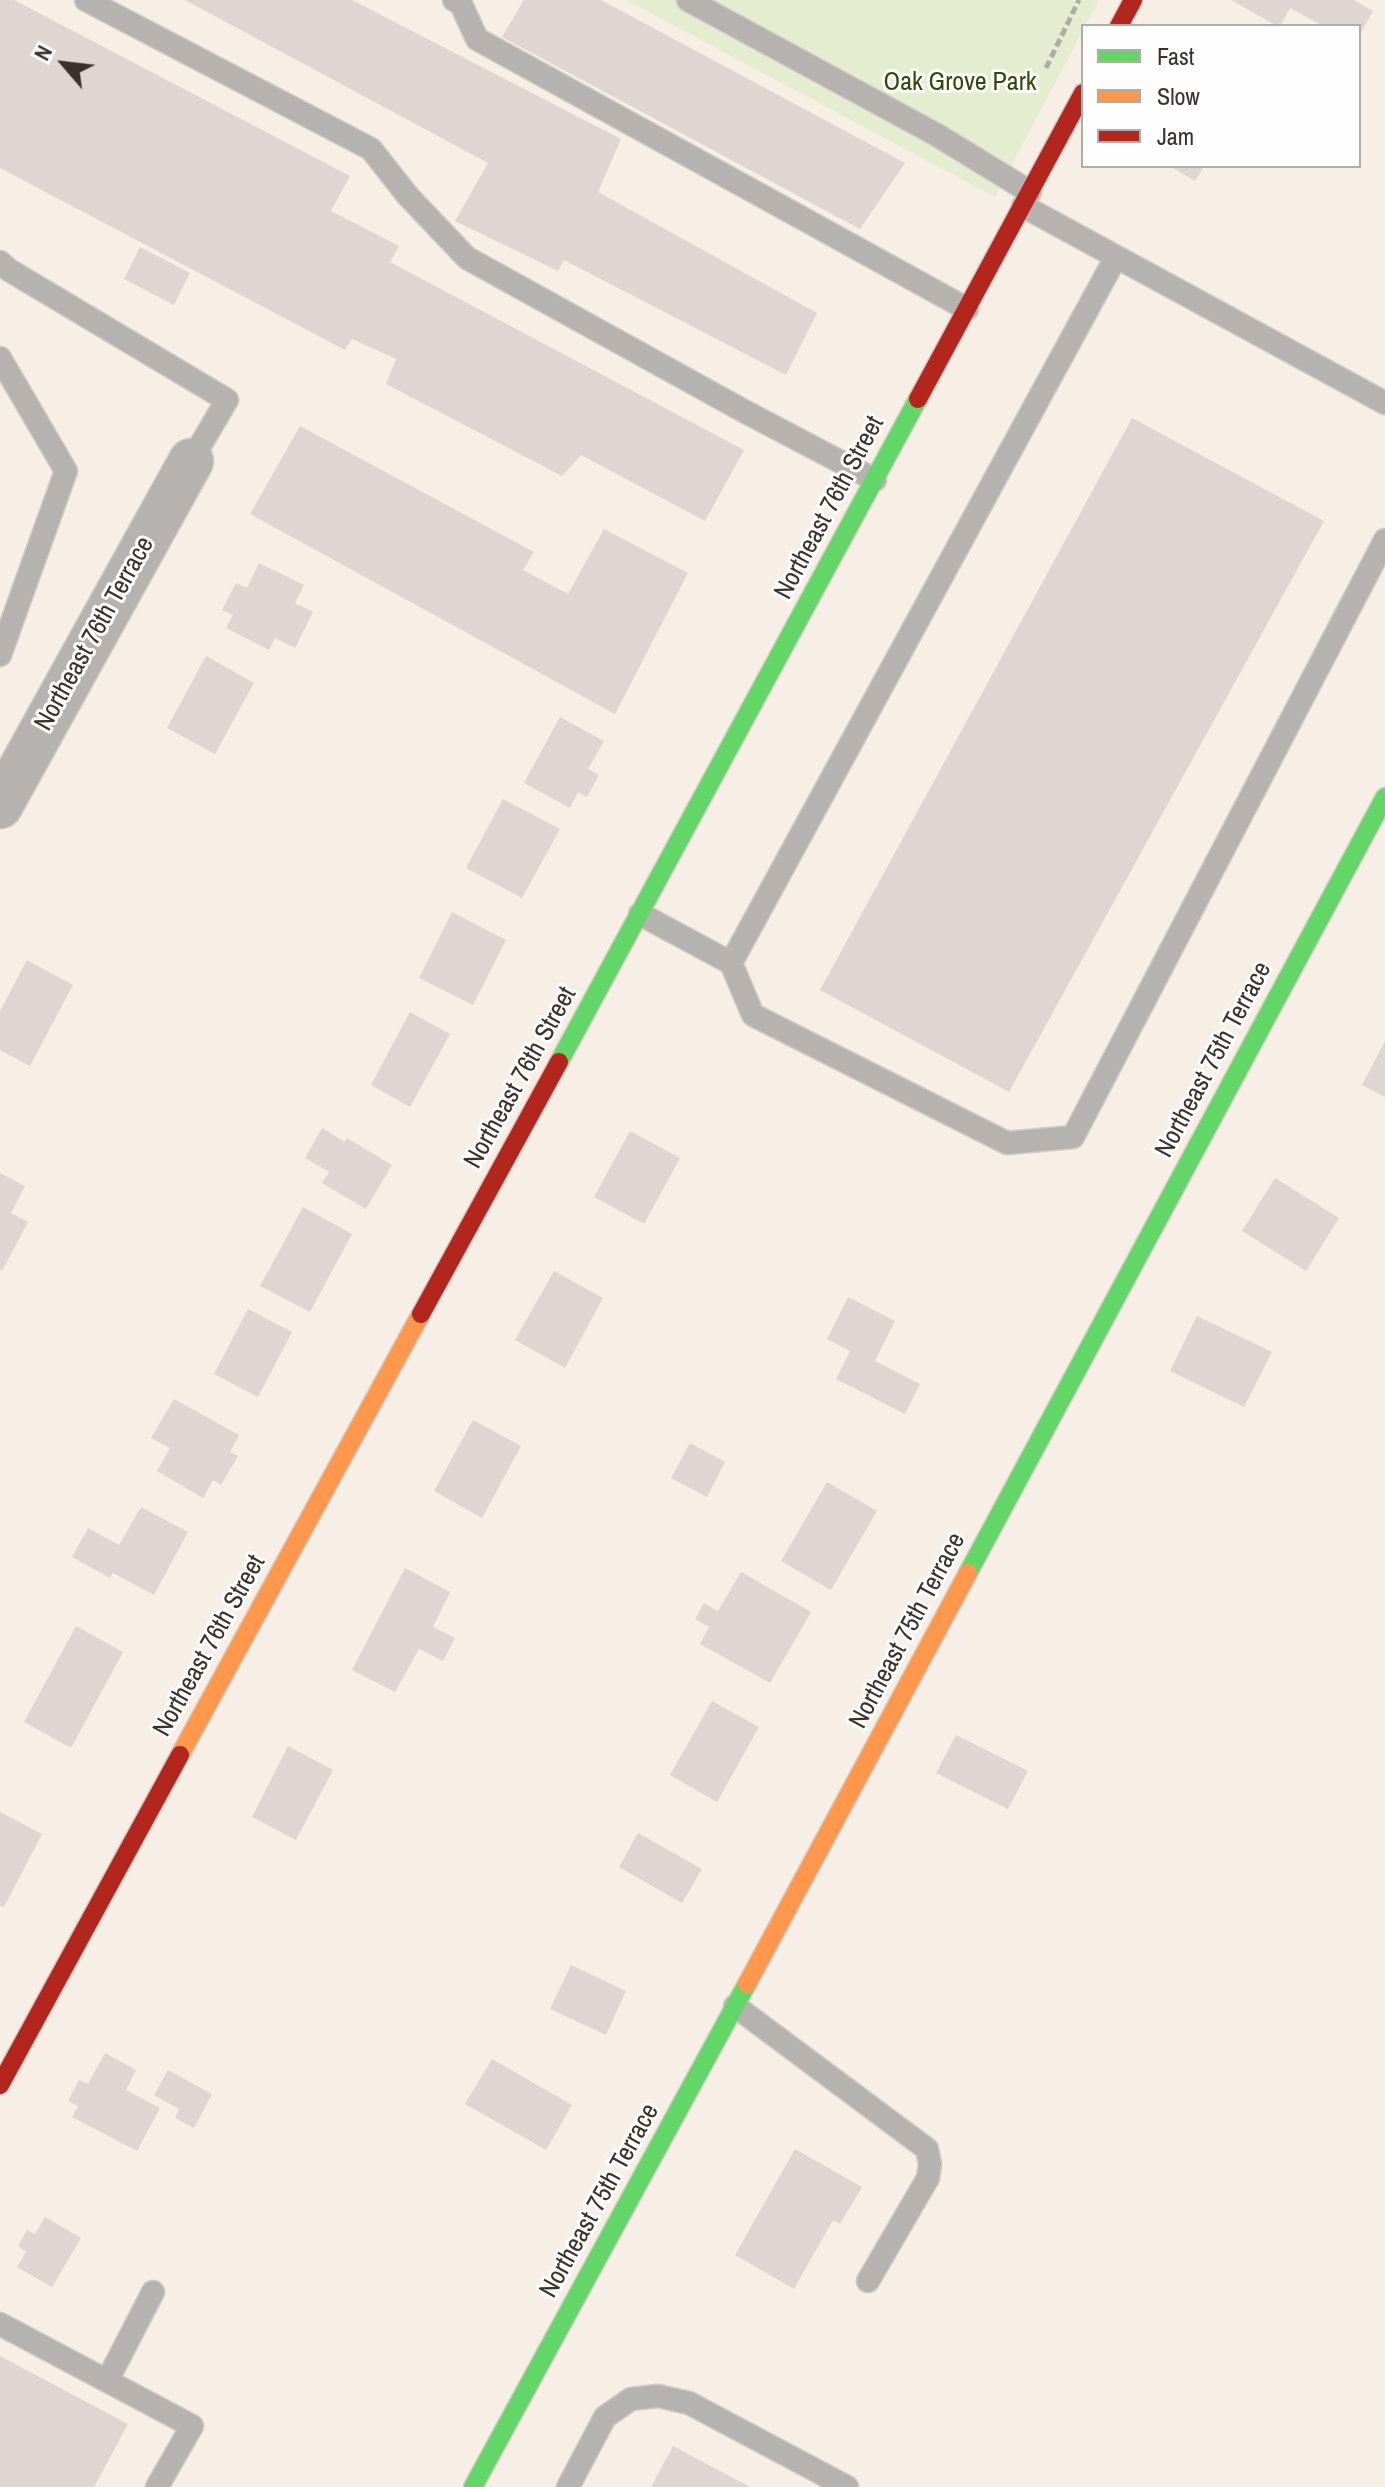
<!DOCTYPE html>
<html>
<head>
<meta charset="utf-8">
<style>
	body { margin:0 }
	#map { position:relative; width:1385px; height:2487px; overflow:hidden; background:#f7eee5; font-family:"Archivo Narrow",sans-serif }
	canvas { display:block }
	.legend { position:absolute; left:1081px; top:24px; width:280px; height:144px; box-sizing:border-box; background:#fefefe; border:2px solid #afaca9; margin:0; padding:10px 14px; list-style:none; font-size:24px; color:#39312a }
	.legend li { display:flex; align-items:center; gap:16px; height:40px }
	.legend b { width:40px; border:2px solid #afaca9 }
	.north { position:absolute; left:24px; top:24px; width:80px; height:80px; -webkit-text-stroke:6px #fefefe; paint-order:stroke; rotate:298deg; font-size:22px; font-weight:700; line-height:32px; text-align:center; color:#39312a }
	.north::after { content:''; display:block; margin:auto; width:28px; height:36px; background:#39312a; clip-path:polygon(50% 0,100% 100%,50% 72%,0 100%) }
</style>
</head>
<body>
<div id="map">
<canvas width="1385" height="2487"></canvas>
<ul class="legend">
<li><b style="height:10px;background:#63d668"></b>Fast</li>
<li><b style="height:10px;background:#ff974d"></b>Slow</li>
<li><b style="height:10px;background:#b3261e"></b>Jam</li>
</ul>
<div class="north">N</div>
</div>
<script>
const context = document.querySelector('canvas').getContext('2d');
context.lineJoin = 'round';
function paint(path, color) { context.fillStyle = color; context.fill(path, 'evenodd'); }
const poly = rows => new Path2D(rows.map(r => 'M' + r).join(''));
function trace(path, color, width, dash) { context.strokeStyle = color; context.lineWidth = width; context.lineCap = dash ? 'butt' : 'round'; context.setLineDash(dash || []); context.stroke(path); }
function drawText(font, color, halo, rows, align = 'center') {
  context.font = font + ' "Archivo Narrow",sans-serif'; context.lineWidth = 6; context.setLineDash([]); context.textBaseline = 'middle'; context.strokeStyle = halo; context.fillStyle = color; for (const [text, x, y, turn = 0] of rows) {
    context.save(); context.translate(x, y); context.rotate((+turn || 0) * Math.PI / 180); context.textAlign = isNaN(turn) ? turn : align; if (halo) context.strokeText(text, 0, 0); context.fillText(text, 0, 0); context.restore();
  }
}
paint(poly([
	[626,0,1099,0,1085,26,1083,26,1083,30,995,197]
]), '#e4edcf');
paint(poly([
	[0,0,14,0,350,176,331,211,399,246,390,262,744,450,705,521,581,455,562,476,386,384,396,359,352,339,345,350,0,168],
	[185,0,352,0,621,139,598,192,817,313,786,375,564,260,558,271,455,221,488,163],
	[524,0,601,0,905,163,860,229,502,37],
	[1231,0,1354,0,1373,11,1359,36,1359,26,1323,26,1290,8,1280,26,1277,26],
	[1169,166,1204,166,1195,181],
	[140,247,190,273,174,305,124,279],
	[1132,418,1324,521,1009,1092,820,990],
	[300,426,534,552,523,570,568,594,604,529,688,573,615,714,250,514],
	[259,563,304,585,295,603,313,612,295,648,275,638,269,650,226,628,233,615,222,610,236,583,247,588],
	[206,656,254,683,215,754,167,728],
	[560,717,604,741,588,769,599,775,587,797,578,792,570,808,524,783],
	[503,799,560,829,522,898,466,868],
	[452,912,506,940,473,1005,419,978],
	[27,960,73,985,30,1066,0,1050,0,1011],
	[410,1012,450,1034,410,1107,371,1085],
	[1385,1041,1385,1097,1362,1085],
	[322,1128,345,1142,347,1138,392,1165,366,1209,322,1183,329,1172,305,1158],
	[630,1131,680,1158,644,1224,594,1197],
	[0,1173,25,1186,11,1213,28,1222,2,1271,0,1269],
	[1275,1178,1339,1218,1306,1271,1242,1231],
	[303,1207,352,1234,310,1312,260,1286],
	[554,1271,603,1298,565,1368,515,1340],
	[848,1297,895,1321,875,1361,920,1384,905,1414,836,1379,850,1351,827,1339],
	[248,1309,292,1332,258,1397,214,1374],
	[1197,1316,1272,1352,1244,1407,1170,1371],
	[174,1399,239,1435,230,1452,238,1456,221,1485,213,1480,203,1498,157,1471,170,1448,151,1438],
	[473,1420,521,1446,482,1518,434,1491],
	[690,1443,725,1462,707,1497,671,1478],
	[827,1482,877,1511,831,1590,781,1561],
	[141,1507,188,1532,154,1595,113,1573,110,1578,72,1557,88,1528,119,1545],
	[405,1568,450,1592,433,1627,455,1638,443,1661,419,1649,395,1692,352,1670],
	[741,1572,811,1612,770,1683,700,1644,709,1627,695,1619,704,1603,718,1611],
	[76,1626,123,1652,71,1748,24,1722],
	[712,1701,759,1727,717,1802,670,1775],
	[956,1735,1028,1771,1008,1809,936,1773],
	[288,1746,333,1770,296,1840,252,1817],
	[0,1812,42,1834,4,1907,0,1906],
	[638,1833,702,1869,682,1903,619,1867],
	[571,1965,626,1991,606,2035,550,2009],
	[105,2053,136,2070,126,2090,160,2108,137,2151,72,2117,78,2106,68,2101,79,2080,88,2084],
	[492,2059,572,2105,546,2150,465,2104],
	[168,2070,212,2094,194,2128,175,2118,179,2109,154,2095],
	[795,2149,862,2187,840,2224,833,2220,794,2289,735,2255],
	[45,2217,81,2238,52,2287,17,2267,26,2252,18,2246,27,2230,35,2234],
	[0,2356,128,2424,94,2487,0,2487],
	[673,2446,750,2487,651,2487]
]), '#dfd6d1');
const lane = poly([
	[86,0,371,149,408,196,467,258,742,410,875,480],
	[454,0,461,4,477,39,967,309],
	[688,0,937,135,1030,192],
	[1023,206,1385,403],
	[0,262,9,270,227,400,191,461],
	[0,358,66,471,0,655],
	[640,914,731,963,753,1015,1007,1143,1073,1137,1385,540],
	[731,963,1116,257],
	[735,2006,927,2149,930,2164,928,2178,868,2281],
	[0,2324,192,2426,157,2487],
	[107,2381,153,2292],
	[568,2487,605,2417,631,2399,658,2396,689,2403,847,2487]
]);
const street = poly([
	[0,806,191,461]
]);
const fast = poly([
	[559,1062,918,399],
	[968,1573,1385,797],
	[473,2487,747,1984]
]);
const slow = poly([
	[180,1755,421,1314],
	[747,1984,968,1573]
]);
const jam = poly([
	[1119,26,1133,0],
	[918,399,1083,93],
	[421,1314,559,1062],
	[0,2085,180,1755]
]);
trace(lane, '#d3ccc5', 25);
trace(street, '#d3ccc5', 47);
trace(fast, '#d3ccc5', 21);
trace(slow, '#d3ccc5', 21);
trace(jam, '#d3ccc5', 21);
trace(poly([
	[1046,68,1079,0]
]), '#b0aba7', 5, [8, 4]);
trace(lane, '#b6b2af', 22);
trace(street, '#b6b2af', 44);
trace(fast, '#63d668', 18);
trace(slow, '#ff974d', 18);
trace(jam, '#b3261e', 18);
drawText('26px', '#314907', '#fefefe', [
	["Oak Grove Park",960,83]
]);
drawText('26px', '#39312a', '#fefefe', [
	["Northeast 76th Street",830,508,-62],
	["Northeast 76th Terrace",95,634,-61],
	["Northeast 75th Terrace",1214,1060,-62],
	["Northeast 76th Street",521,1078,-61],
	["Northeast 75th Terrace",908,1631,-62],
	["Northeast 76th Street",210,1646,-61],
	["Northeast 75th Terrace",600,2201,-61]
]);
</script>
</body>
</html>
